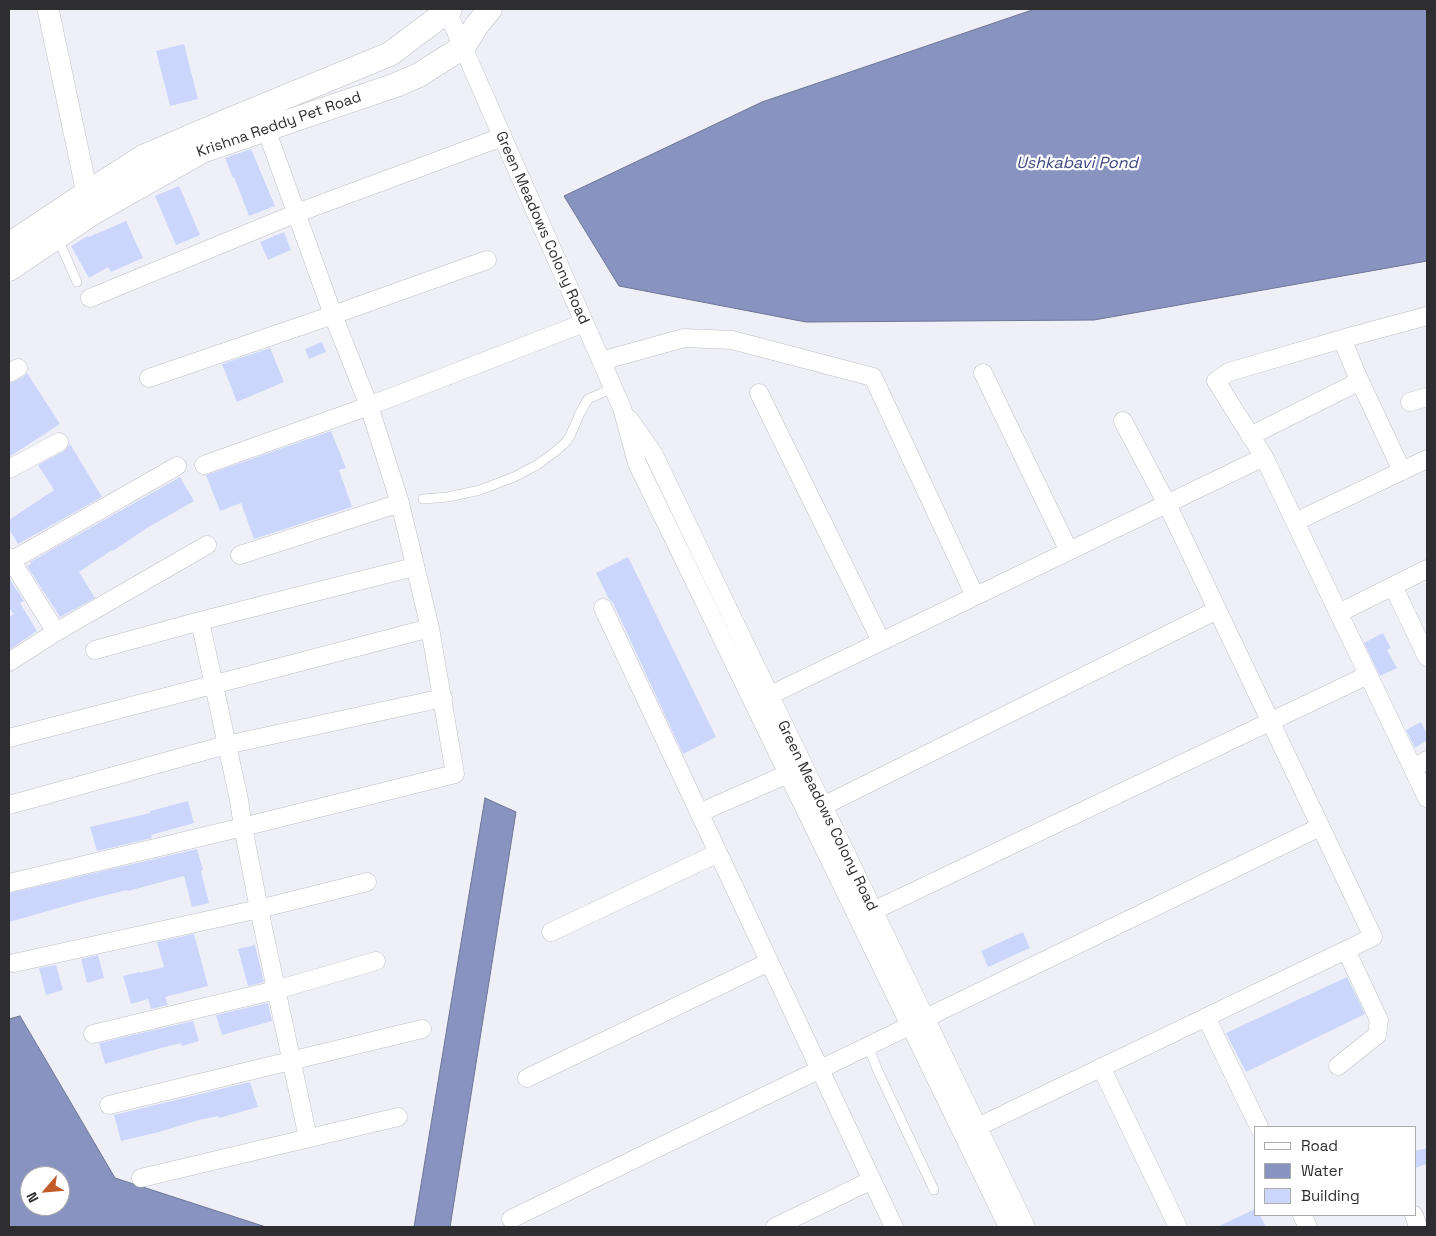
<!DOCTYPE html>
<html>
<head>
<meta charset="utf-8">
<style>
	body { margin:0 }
	#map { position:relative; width:1436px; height:1236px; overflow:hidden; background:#eff0f7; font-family:"Space Grotesk",sans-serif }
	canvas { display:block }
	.frame { position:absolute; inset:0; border:10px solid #2e2e31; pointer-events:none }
	.legend { position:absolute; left:1254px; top:1126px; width:162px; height:90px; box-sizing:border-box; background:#fff; border:1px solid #ababad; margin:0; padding:6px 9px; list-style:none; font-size:15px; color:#2e2e31 }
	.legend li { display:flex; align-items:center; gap:10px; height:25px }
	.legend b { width:25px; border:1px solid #ababad }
	.north { position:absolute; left:20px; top:1166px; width:50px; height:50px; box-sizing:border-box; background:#fff; border:1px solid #ababad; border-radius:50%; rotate:243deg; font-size:14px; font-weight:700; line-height:20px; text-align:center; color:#2e2e31 }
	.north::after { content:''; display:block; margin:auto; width:18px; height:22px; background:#c25c2c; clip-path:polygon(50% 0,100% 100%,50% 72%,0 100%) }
</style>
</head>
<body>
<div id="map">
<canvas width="1436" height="1236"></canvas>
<div class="frame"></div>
<ul class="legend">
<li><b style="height:6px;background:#fff"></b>Road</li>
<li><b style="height:14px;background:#8993c0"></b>Water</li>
<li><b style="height:14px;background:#ccd6fc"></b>Building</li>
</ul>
<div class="north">N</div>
</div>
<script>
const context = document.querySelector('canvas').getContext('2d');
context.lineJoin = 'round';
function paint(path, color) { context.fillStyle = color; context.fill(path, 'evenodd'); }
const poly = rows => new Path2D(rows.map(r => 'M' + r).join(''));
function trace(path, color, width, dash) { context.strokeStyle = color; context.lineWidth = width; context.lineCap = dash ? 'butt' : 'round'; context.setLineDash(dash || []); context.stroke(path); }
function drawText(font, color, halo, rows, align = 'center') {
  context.font = font + ' "Space Grotesk",sans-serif'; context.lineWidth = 4.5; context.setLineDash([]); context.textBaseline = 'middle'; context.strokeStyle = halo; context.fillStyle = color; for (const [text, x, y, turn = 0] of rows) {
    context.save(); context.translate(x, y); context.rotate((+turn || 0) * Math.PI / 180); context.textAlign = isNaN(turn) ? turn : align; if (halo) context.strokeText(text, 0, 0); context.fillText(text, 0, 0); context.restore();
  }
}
const water = poly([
	[1035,9,1427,9,1427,261,1094,320,806,322,619,286,564,196,762,102,1035,9],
	[485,798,516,812,450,1227,414,1227,485,798],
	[20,1016,115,1178,266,1227,9,1227,9,1019,20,1016],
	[30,1176,60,1176,60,1206,30,1206,30,1176]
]);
paint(water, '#8993c0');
trace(water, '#6e7595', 1);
paint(poly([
	[184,44,198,99,170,106,156,51],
	[251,149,275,206,249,216,234,177,233,178,225,158],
	[179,186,200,235,176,245,155,196],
	[126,221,143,258,111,272,108,267,89,278,71,246,88,236,89,237],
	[284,232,291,250,268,260,260,242],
	[322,342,326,352,309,359,305,349],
	[270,348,284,382,237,402,222,364],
	[27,373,60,424,9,457,9,384,23,377],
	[331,431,346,468,339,470,352,507,254,539,241,503,220,511,206,475],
	[70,444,102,497,18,544,9,529,9,520,54,490,38,465,64,451],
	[180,477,194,501,147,528,113,551,112,550,79,572,95,598,60,617,27,566,31,564,30,562],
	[628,557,716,737,683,754,613,603,609,599,596,573],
	[9,578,24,601,20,603,37,631,9,650,9,617,14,614,11,610,9,611],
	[1383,633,1391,648,1387,650,1397,668,1380,676,1364,643],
	[1421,722,1427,734,1427,740,1415,748,1406,730],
	[188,801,194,823,151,835,152,838,97,851,90,827,150,813,150,811],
	[197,849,203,870,201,871,209,903,192,907,184,876,128,891,127,890,87,900,9,922,9,893],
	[1023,932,1030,948,988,967,981,951],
	[194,934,208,986,165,997,168,1005,151,1009,148,999,131,1004,123,976,140,972,140,973,164,967,157,942],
	[255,945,264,982,248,986,238,949],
	[98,955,104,978,87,983,81,959],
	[56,965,63,990,46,995,39,968],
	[1347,977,1365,1014,1246,1072,1226,1033],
	[268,1003,272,1021,222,1035,216,1015],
	[193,1021,199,1041,182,1046,181,1043,161,1048,105,1064,99,1043],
	[250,1082,258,1107,219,1118,218,1116,199,1120,159,1132,121,1141,114,1115],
	[1427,1148,1427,1164,1415,1168,1415,1151],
	[1255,1209,1255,1215,1260,1215,1266,1227,1217,1227]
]), '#ccd6fc');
const service = poly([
	[58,239,77,282],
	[423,499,448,497,480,490,514,477,537,465,556,451,566,442,570,436,580,413,588,399,613,388],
	[868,1046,878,1071,934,1190]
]);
const minor = poly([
	[447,11,622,408,637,463,1008,1227],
	[266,129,333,315,369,406,400,503,430,628,455,774,243,827,259,909,308,1138],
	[90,298,297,213,502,137],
	[1427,316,1349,337,1229,372,1216,381,1264,457,1427,798],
	[601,361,684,338,732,340,873,377,975,596],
	[9,373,18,368],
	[983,373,1069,551],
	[1357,375,1402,471],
	[149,378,333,315,487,260],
	[759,393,881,641],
	[1410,402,1427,397],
	[629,419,653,453,1026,1227],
	[1250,436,1352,385,1356,380,1357,375,1342,339],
	[204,465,369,406,584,323],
	[9,469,59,442],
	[1295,522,1427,459],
	[240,555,400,503],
	[9,557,56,632],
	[9,562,177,466],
	[1393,586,1427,657],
	[603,608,894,1227],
	[1339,613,1427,569],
	[95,650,200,621,414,567],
	[9,662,56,632,207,545],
	[760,700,1264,457],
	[9,738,430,628],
	[1413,768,1427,760],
	[9,805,226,745,443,698],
	[823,806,1217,610],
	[699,813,799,769],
	[9,883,243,827,239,800,200,621],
	[873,911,1368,675],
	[551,932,718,853],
	[14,963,259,909,367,882],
	[1206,1017,1259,1127],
	[93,1034,276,990,376,961],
	[1338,1066,1377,1035,1379,1020,1346,950],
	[1101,1067,1178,1227],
	[527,1078,769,962],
	[109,1105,422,1029],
	[963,1134,1373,937,1167,504,1123,421],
	[141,1178,398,1117],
	[1302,1215,1308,1227],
	[1414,1215,1418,1227],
	[511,1219,1320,827],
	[775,1227,872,1180]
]);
const tertiary = poly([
	[48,9,87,193]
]);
const secondary = poly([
	[9,245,87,193,143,157,227,121,390,54,450,9],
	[9,269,94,212,202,151,396,85,419,75,463,47,477,25,490,9]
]);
trace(service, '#bebfc5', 10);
trace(minor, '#bebfc5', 19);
trace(tertiary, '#bebfc5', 22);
trace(secondary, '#bebfc5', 25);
trace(service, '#fff', 9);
trace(minor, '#fff', 18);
trace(tertiary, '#fff', 21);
trace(secondary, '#fff', 24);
drawText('15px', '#2e2e31', '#fff', [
	["Krishna Reddy Pet Road",279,125,-19],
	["Green Meadows Colony Road",542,228,66],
	["Green Meadows Colony Road",827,816,64]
]);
drawText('italic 16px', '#3c4580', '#fff', [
	["Ushkabavi Pond",1077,164]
]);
</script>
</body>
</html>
